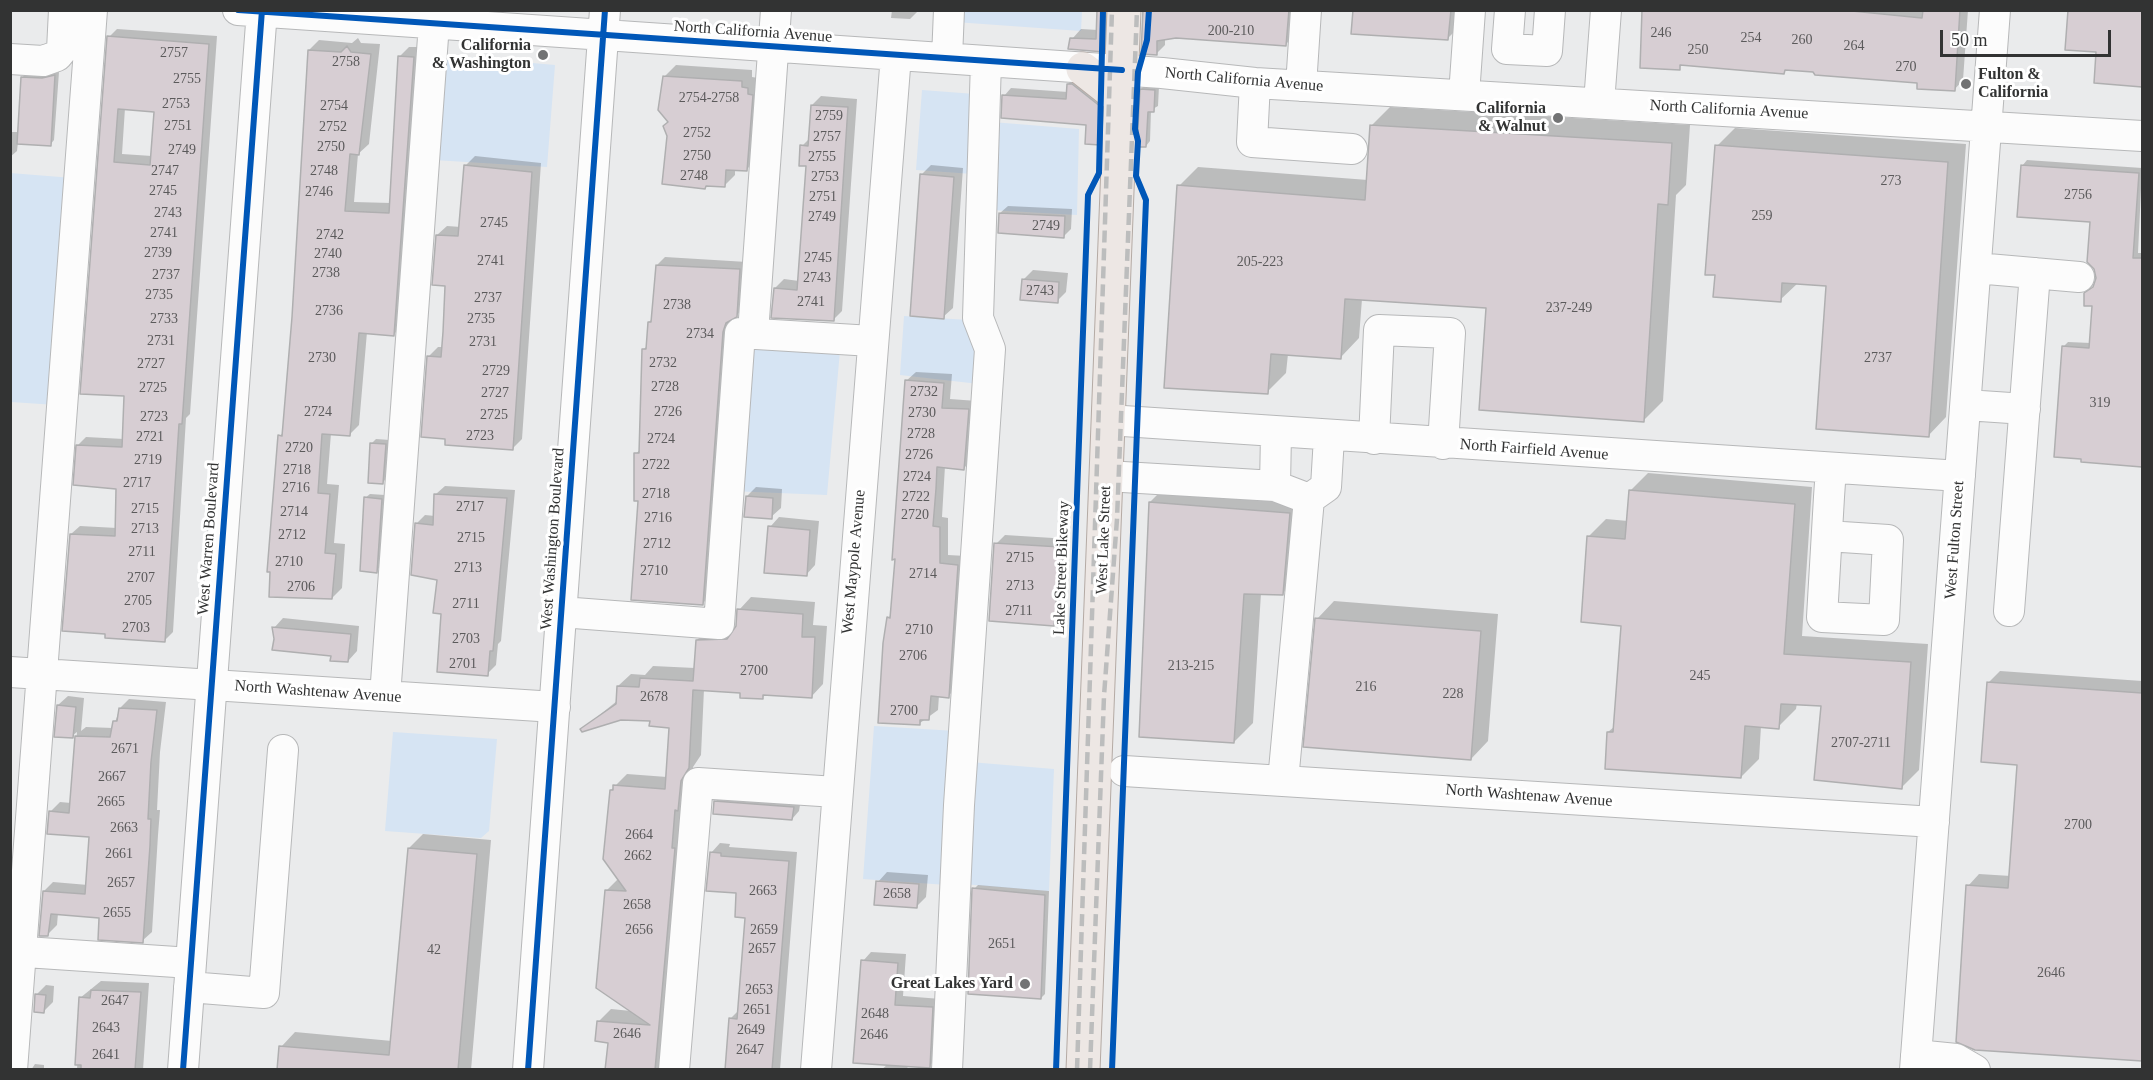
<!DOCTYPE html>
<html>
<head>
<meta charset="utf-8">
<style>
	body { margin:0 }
	#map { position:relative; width:2153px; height:1080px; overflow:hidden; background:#eaebec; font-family:"Times New Roman",serif }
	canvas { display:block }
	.frame { position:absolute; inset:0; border:12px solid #323333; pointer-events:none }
	.scale { position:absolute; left:1940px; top:30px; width:171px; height:27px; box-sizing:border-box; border:3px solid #323333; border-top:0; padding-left:8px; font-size:18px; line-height:21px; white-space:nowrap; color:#323333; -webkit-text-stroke:4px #fff; paint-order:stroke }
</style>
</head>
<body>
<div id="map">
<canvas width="2153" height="1080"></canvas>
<div class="frame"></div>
<div class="scale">50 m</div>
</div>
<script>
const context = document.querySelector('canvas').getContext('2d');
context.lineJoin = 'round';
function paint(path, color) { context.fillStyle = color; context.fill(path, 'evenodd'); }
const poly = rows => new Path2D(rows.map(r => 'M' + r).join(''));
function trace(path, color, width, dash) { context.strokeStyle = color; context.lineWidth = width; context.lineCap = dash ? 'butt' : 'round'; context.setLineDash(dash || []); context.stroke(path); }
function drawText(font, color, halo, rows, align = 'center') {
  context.font = font + ' "Times New Roman",serif'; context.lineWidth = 6; context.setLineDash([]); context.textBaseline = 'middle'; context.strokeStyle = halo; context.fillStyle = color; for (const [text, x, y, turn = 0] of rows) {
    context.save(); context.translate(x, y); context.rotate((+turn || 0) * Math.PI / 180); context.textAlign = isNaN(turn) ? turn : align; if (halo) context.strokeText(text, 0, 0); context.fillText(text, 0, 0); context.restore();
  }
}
paint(poly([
	[956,11,1082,11,1081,31,955,22],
	[442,55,555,65,547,167,434,160],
	[922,90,975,94,973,174,916,170],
	[992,122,1079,129,1077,215,991,210],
	[10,173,73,178,56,405,11,402],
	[904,316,969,320,982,349,979,384,900,375],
	[762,347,840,351,827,495,730,491,742,356],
	[874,726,956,731,947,885,863,879],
	[393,732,497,739,489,831,481,838,385,831],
	[970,762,1054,769,1049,891,962,884]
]), '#d6e4f3');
paint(poly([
	[892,10,919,10,910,19,891,18],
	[1098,10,1115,10,1112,41,1103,50,1072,39,1081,29,1098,30],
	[1142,10,1297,10,1295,35,1286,44,1176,36,1165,38,1165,45,1156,54,1143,53],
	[1354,10,1459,10,1457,29,1447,39],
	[1644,10,1968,10,1963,80,1954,90,1919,82,1787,69,1784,72,1684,63,1679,68],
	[2070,10,2142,10,2142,86,2095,82,2098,51],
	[117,29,217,36,190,414,186,418,173,632,164,641,71,534,80,526,117,528,118,488,78,445,86,437,124,439,125,395,82,393,109,37],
	[125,108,156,111,152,156,122,154],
	[358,38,361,43,380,44,369,144,358,154,354,202,391,203,399,57,409,47,423,47,403,325,393,335,367,332,359,425,350,434,331,433,327,484,339,485,334,543,345,544,342,588,332,598,280,436,284,431,293,317,309,50,319,40,352,43],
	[676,65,752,70,752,77,758,78,758,158,747,169,735,169,735,175,724,186,708,184,705,187,670,122,665,76],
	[59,72,54,140,50,145,18,142,17,151,10,157,10,132,19,132,22,78,26,73,47,75],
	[1075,77,1108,100,1107,136,1099,144,1088,123,1004,96,1011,88,1068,92,1068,84],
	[1145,85,1159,86,1158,106,1151,110,1150,141,1146,146,1141,89],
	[821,96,857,99,842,311,833,320,775,288,784,279,799,281,808,164,802,146,810,138,812,105],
	[1390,107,1690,125,1686,185,1676,195,1663,401,1644,420,1487,307,1362,299,1359,338,1341,357,1288,354,1286,373,1267,392,1179,186,1198,167,1368,180,1371,126],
	[1735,128,1966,144,1946,417,1928,436,1827,285,1798,283,1780,300,1717,146],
	[475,156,541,163,522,439,512,449,429,356,438,347,443,347,447,285,437,235,447,226,461,227,465,166],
	[2027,160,2142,168,2138,253,2142,253,2142,465,2082,461,2063,347,2068,342,2091,343,2098,278,2091,221,2022,166],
	[931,165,963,168,953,308,943,317,921,175],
	[1008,206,1072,209,1071,229,1063,237,1000,213],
	[665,257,747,262,744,307,730,323,710,596,702,604,639,500,636,454,641,448,644,349,647,346,649,322,653,318,657,265],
	[1033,270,1068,273,1066,292,1057,301,1023,280],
	[916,372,952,374,950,399,977,401,973,459,964,468,945,466,942,517,948,518,948,555,966,556,958,687,948,696,939,695,938,710,920,723,888,618,892,614,906,381],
	[376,439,390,440,387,478,383,482,372,443],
	[1648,473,1812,487,1802,636,1928,644,1919,770,1901,788,1823,705,1797,703,1796,709,1778,727,1761,726,1759,759,1741,777,1608,732,1615,726,1622,624,1588,537,1606,519,1628,521,1630,491],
	[1169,483,1308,494,1301,575,1282,594,1261,593,1253,723,1234,742,1150,502],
	[445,486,515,490,501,641,498,644,496,665,487,674,443,612,438,579,416,524,425,515,435,516,436,494],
	[756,487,782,489,781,508,771,517,747,496],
	[370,494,385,495,380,567,376,571,365,498],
	[779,517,819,521,815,565,806,575,770,527],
	[1005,535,1069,539,1063,615,1054,624,996,544],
	[751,597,815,602,813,625,827,626,823,684,811,697,766,694,762,698,742,691,704,689,701,755,693,767,669,1070,606,1070,609,1041,599,1021,611,1009,631,1011,606,891,619,878,611,790,627,774,667,777,671,726,651,720,621,718,582,729,617,701,618,686,631,674,645,675,653,666,695,668,697,640,710,628,737,628,739,610],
	[1334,601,1498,614,1488,741,1471,759,1317,619],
	[283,618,359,626,357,651,348,661,276,639,274,628],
	[2000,671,2142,681,2142,1060,1975,1048,1968,886,1979,874,2011,876,2018,764,1988,683],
	[68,696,84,698,81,731,86,727,113,728,120,708,129,699,166,702,160,752,157,810,160,810,158,835,152,932,142,941,100,917,58,913,57,925,47,935,44,891,53,882,88,885,91,836,50,812,60,802,71,803,77,732,72,736,58,705],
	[723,794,801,799,799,811,792,819,715,802],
	[423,834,491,840,471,1070,279,1070,281,1047,295,1032,392,1041,409,848],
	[720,843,730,844,729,847,797,852,780,1070,726,1070,730,1019,739,1010,747,917,738,891,711,853],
	[887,872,928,875,926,897,917,906,878,882],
	[978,885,1049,891,1045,994,1041,998,974,889],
	[871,952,906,954,903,996,941,999,938,1058,929,1066,908,1065,907,1070,881,1070,887,1065,863,961],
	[101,981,149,983,143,1070,77,1070,80,998],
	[46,985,54,986,53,1002,44,1011,36,995],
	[35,1064,44,1065,44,1070,31,1070]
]), '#0003');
const building = poly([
	[1097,10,1105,10,1104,52,1068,49,1070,38,1096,39,1097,10],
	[1143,10,1289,10,1286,46,1176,38,1157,41,1157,55,1141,54,1143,10],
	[1353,10,1451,10,1448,40,1351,34,1353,10],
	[1642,10,1842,10,1922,18,1923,10,1960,10,1955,91,1917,89,1917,83,1815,75,1813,72,1785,70,1784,74,1680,65,1680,70,1640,68,1642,10],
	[2068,10,2142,10,2142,87,2094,83,2096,52,2065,50,2068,10],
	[107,36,209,44,182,424,179,424,165,642,105,638,105,634,62,631,70,534,115,536,116,489,73,485,76,445,122,447,124,396,80,394,107,36],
	[118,109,154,112,150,165,114,162,118,109],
	[347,46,351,52,371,54,359,155,350,154,345,211,389,213,398,56,414,57,394,336,359,333,350,436,322,434,318,493,330,494,325,553,336,554,332,599,269,597,270,572,267,572,278,435,282,436,292,317,308,50,341,52,347,46],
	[55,75,51,146,17,144,21,77,42,78,55,75],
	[663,76,742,81,742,87,748,88,748,94,753,95,747,171,726,170,725,187,706,186,705,189,662,184,667,136,663,126,668,122,658,110,663,76],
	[1067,84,1072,84,1101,107,1100,145,1085,144,1086,125,1001,118,1002,95,1066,99,1067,84],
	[1140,89,1155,90,1154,112,1148,112,1146,147,1137,147,1140,89],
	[811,105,848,107,834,321,771,318,774,288,797,290,806,166,799,166,800,145,808,146,811,105],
	[1370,125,1672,143,1668,205,1658,204,1644,422,1479,410,1486,308,1345,299,1341,359,1271,354,1268,394,1164,388,1177,185,1365,200,1370,125],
	[1715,145,1948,162,1929,437,1816,429,1826,286,1782,283,1781,302,1713,297,1715,275,1705,275,1715,145],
	[464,165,532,172,513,450,445,445,445,439,421,437,427,356,441,357,443,332,445,286,432,285,436,235,458,236,464,165],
	[2021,165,2139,173,2133,258,2142,258,2142,467,2081,462,2081,459,2054,457,2062,346,2089,348,2092,306,2084,306,2084,293,2093,287,2096,278,2094,269,2087,262,2090,222,2017,217,2021,165],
	[920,174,954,177,944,319,910,316,920,174],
	[999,213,1065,216,1064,238,998,233,999,213],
	[656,265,740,269,737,317,726,323,723,332,703,605,631,600,638,501,634,501,634,453,639,453,642,349,646,349,648,322,651,322,656,265],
	[1022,279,1059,282,1058,303,1020,300,1022,279],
	[905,380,944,383,942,408,969,409,964,470,937,467,936,489,933,526,940,527,940,563,958,565,949,698,931,696,929,720,920,720,920,725,878,723,883,643,887,617,890,618,895,559,892,560,905,380],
	[370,443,386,444,383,484,368,483,370,443],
	[1629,490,1795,504,1784,654,1911,662,1902,789,1814,780,1821,706,1781,704,1779,729,1745,726,1741,778,1605,769,1607,732,1613,732,1621,626,1581,622,1587,536,1625,539,1629,490],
	[434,494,507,498,493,651,490,651,488,676,437,672,441,614,433,613,437,580,411,575,415,523,433,525,434,494],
	[746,496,773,498,772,519,744,517,746,496],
	[364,497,382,499,377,573,360,571,364,497],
	[1149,502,1290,513,1283,595,1244,594,1234,743,1139,737,1149,502],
	[768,526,810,530,807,576,764,573,768,526],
	[994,543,1061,547,1054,626,989,621,994,543],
	[737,609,803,614,802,637,815,637,812,698,763,695,763,699,740,698,740,693,693,690,689,768,681,781,678,811,675,810,672,848,675,848,655,1070,605,1070,608,1043,595,1041,597,1021,650,1025,596,988,605,890,626,891,603,859,610,790,613,790,613,785,665,789,669,728,649,726,650,721,621,720,582,732,580,729,616,704,617,686,639,687,640,678,693,681,696,640,727,639,736,626,737,609],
	[1315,618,1481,631,1471,760,1303,747,1315,618],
	[272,627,351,634,348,662,330,661,331,656,272,650,274,639,272,627],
	[1987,682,2142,693,2142,1061,1975,1050,1956,1042,1966,885,2008,888,2017,765,1981,762,1987,682],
	[57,705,76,707,73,738,54,737,57,705],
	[119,708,157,710,151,762,148,819,151,819,150,846,143,943,98,940,99,918,51,914,48,936,39,936,43,891,85,894,89,837,47,834,49,811,69,813,75,736,110,737,113,721,117,721,119,708],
	[714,801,794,807,792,820,713,814,714,801],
	[408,848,477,854,458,1070,277,1070,279,1046,389,1055,408,848],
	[710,852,721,853,721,856,789,861,772,1070,725,1070,729,1018,737,1019,745,918,735,917,736,893,706,891,710,852],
	[876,881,919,884,917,908,874,905,876,881],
	[972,888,1045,895,1041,999,968,994,972,888],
	[861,960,898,963,895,1005,933,1007,930,1068,853,1063,861,960],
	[91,990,141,992,135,1070,81,1070,81,1065,75,1065,79,997,90,998,91,990],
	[35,994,46,995,44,1013,34,1012,35,994]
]);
paint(building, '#d7ced3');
trace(building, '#afafb0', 1.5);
const minor = poly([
	[238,10,1162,73,1255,83,2142,136],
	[1510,10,1507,49,1547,51,1550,10],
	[947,58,949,10],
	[10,59,43,61,57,56,62,50,64,10],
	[1255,83,1252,142,1352,149],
	[1301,86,1306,10],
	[1464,95,1470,10],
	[1599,103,1606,10],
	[1976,268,2079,277],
	[753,333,776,10],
	[1966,405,2025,409],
	[1108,420,1960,476],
	[1276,433,1275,486,1309,499,1326,487,1329,437],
	[1374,439,1379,330,1450,333,1443,444],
	[1106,476,1275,486],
	[1827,536,1888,540,1884,620,1822,617,1829,497,1831,468],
	[2009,611,2035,273],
	[561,612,719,624,740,333,872,341],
	[10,672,555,707],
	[385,696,435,10],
	[1124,771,1934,822],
	[1283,781,1309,499],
	[10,951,191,963],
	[189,987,264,993,283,750],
	[1916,1055,1956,1059,1975,1070],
	[12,1070,92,10],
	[183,1070,262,10],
	[528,1070,605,10],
	[674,1070,698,783,836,792],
	[816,1070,896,55],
	[947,1070,959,805,990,349,978,318,986,61],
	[1915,1070,1995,10]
]);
const major = poly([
	[1083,69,1121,99],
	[1083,1070,1124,10]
]);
trace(minor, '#b7b8b9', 32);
trace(major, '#b4aaa4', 35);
trace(minor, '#fcfcfc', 30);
trace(major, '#ede7e4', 33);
trace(poly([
	[1077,1070,1112,10],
	[1090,1070,1104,696,1117,519,1137,10]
]), '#bcbdbd', 4.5, [12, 6]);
trace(poly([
	[238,10,1122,70],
	[183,1070,262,10],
	[528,1070,605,10],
	[1056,1070,1088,195,1099,173,1103,10],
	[1112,1070,1146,200,1136,176,1138,141,1135,129,1138,72,1147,40,1149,10]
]), '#0057b8', 6);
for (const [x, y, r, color] of [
	[543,55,6,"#727374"],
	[1966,84,6,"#727374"],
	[1558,118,6,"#727374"],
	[1025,984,6,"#727374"]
]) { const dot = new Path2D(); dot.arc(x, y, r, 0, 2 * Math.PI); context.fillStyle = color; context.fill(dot); trace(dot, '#fff', 2); }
drawText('14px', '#5b5a5b', null, [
	["200-210",1231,31],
	["246",1661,33],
	["254",1751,38],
	["260",1802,40],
	["264",1854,46],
	["250",1698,50],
	["2757",174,53],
	["2758",346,62],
	["270",1906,67],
	["2755",187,79],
	["2754-2758",709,98],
	["2753",176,104],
	["2754",334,106],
	["2759",829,116],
	["2751",178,126],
	["2752",333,127],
	["2752",697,133],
	["2757",827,137],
	["2750",331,147],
	["2749",182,150],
	["2750",697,156],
	["2755",822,157],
	["2747",165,171],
	["2748",324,171],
	["2748",694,176],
	["2753",825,177],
	["273",1891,181],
	["2745",163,191],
	["2746",319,192],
	["2756",2078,195],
	["2751",823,197],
	["2743",168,213],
	["259",1762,216],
	["2749",822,217],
	["2745",494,223],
	["2749",1046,226],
	["2741",164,233],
	["2742",330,235],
	["2739",158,253],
	["2740",328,254],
	["2745",818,258],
	["2741",491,261],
	["205-223",1260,262],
	["2738",326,273],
	["2737",166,275],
	["2743",817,278],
	["2743",1040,291],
	["2735",159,295],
	["2737",488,298],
	["2741",811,302],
	["2738",677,305],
	["237-249",1569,308],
	["2736",329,311],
	["2733",164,319],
	["2735",481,319],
	["2734",700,334],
	["2731",161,341],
	["2731",483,342],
	["2730",322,358],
	["2737",1878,358],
	["2732",663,363],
	["2727",151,364],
	["2729",496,371],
	["2728",665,387],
	["2725",153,388],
	["2732",924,392],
	["2727",495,393],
	["319",2100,403],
	["2724",318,412],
	["2726",668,412],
	["2730",922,413],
	["2725",494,415],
	["2723",154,417],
	["2728",921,434],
	["2723",480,436],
	["2721",150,437],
	["2724",661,439],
	["2720",299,448],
	["2726",919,455],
	["2719",148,460],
	["2722",656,465],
	["2718",297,470],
	["2724",917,477],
	["2717",137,483],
	["2716",296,488],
	["2718",656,494],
	["2722",916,497],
	["2717",470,507],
	["2715",145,509],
	["2714",294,512],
	["2720",915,515],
	["2716",658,518],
	["2713",145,529],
	["2712",292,535],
	["2715",471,538],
	["2712",657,544],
	["2711",142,552],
	["2715",1020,558],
	["2710",289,562],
	["2713",468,568],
	["2710",654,571],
	["2714",923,574],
	["2707",141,578],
	["2713",1020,586],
	["2706",301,587],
	["2705",138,601],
	["2711",466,604],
	["2711",1019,611],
	["2703",136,628],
	["2710",919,630],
	["2703",466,639],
	["2706",913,656],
	["2701",463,664],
	["213-215",1191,666],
	["2700",754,671],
	["245",1700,676],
	["216",1366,687],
	["228",1453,694],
	["2678",654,697],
	["2700",904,711],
	["2707-2711",1861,743],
	["2671",125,749],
	["2667",112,777],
	["2665",111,802],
	["2700",2078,825],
	["2663",124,828],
	["2664",639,835],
	["2661",119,854],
	["2662",638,856],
	["2657",121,883],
	["2663",763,891],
	["2658",897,894],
	["2658",637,905],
	["2655",117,913],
	["2656",639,930],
	["2659",764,930],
	["2651",1002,944],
	["2657",762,949],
	["42",434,950],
	["2646",2051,973],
	["2653",759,990],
	["2647",115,1001],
	["2651",757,1010],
	["2648",875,1014],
	["2643",106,1028],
	["2649",751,1030],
	["2646",627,1034],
	["2646",874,1035],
	["2647",750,1050],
	["2641",106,1055]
]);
drawText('16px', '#323333', '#fff', [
	["North California Avenue",753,32,4],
	["North California Avenue",1244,80,5],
	["North California Avenue",1729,110,3],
	["North Fairfield Avenue",1534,450,4],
	["West Warren Boulevard",209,539,-86],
	["West Washington Boulevard",553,539,-86],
	["West Lake Street",1104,540,-88],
	["West Fulton Street",1955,540,-86],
	["West Maypole Avenue",854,562,-85],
	["Lake Street Bikeway",1062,568,-88],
	["North Washtenaw Avenue",318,692,4],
	["North Washtenaw Avenue",1529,796,4]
]);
drawText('bold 16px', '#323333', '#fff', [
	["California",531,46],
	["& Washington",531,64],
	["Fulton &",1978,75,"left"],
	["California",1978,93,"left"],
	["California",1546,109],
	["& Walnut",1546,127],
	["Great Lakes Yard",1013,984]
], 'right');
</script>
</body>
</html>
